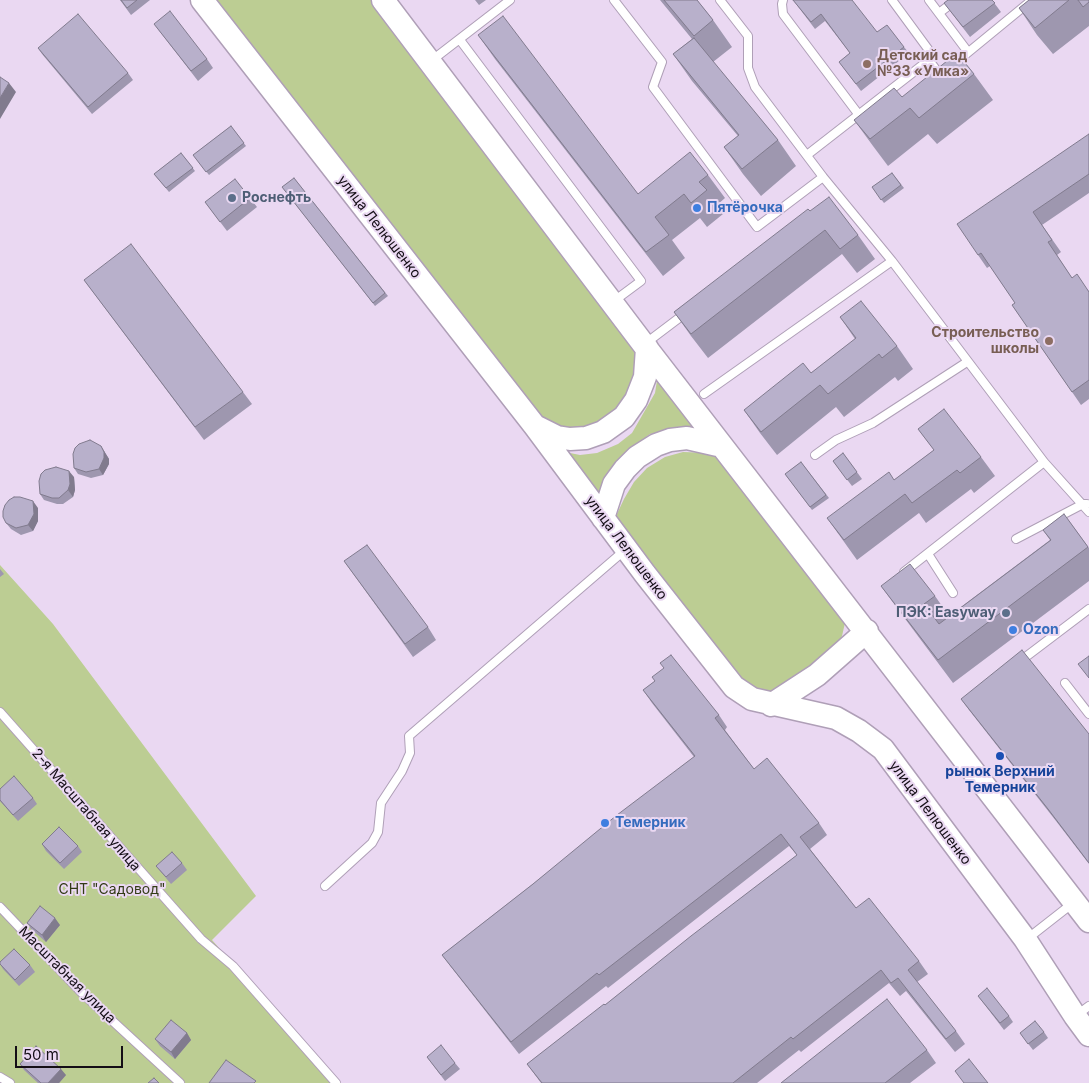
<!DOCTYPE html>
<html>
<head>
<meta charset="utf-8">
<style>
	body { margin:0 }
	#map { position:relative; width:1089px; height:1083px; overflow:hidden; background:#ead8f2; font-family:Inter,sans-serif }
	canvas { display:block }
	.scale { position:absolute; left:15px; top:1046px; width:108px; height:22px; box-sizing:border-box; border:2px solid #140e16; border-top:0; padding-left:6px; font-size:15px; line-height:18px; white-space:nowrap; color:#140e16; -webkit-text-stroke:4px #ead8f2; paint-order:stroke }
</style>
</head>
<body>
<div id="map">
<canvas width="1089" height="1083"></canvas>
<div class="scale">50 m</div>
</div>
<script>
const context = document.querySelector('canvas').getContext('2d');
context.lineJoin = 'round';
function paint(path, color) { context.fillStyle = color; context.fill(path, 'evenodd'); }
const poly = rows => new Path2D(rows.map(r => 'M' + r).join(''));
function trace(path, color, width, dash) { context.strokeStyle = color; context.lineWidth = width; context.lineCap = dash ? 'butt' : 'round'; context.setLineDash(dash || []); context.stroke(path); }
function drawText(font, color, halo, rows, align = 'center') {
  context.font = font + ' Inter,sans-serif'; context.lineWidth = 4; context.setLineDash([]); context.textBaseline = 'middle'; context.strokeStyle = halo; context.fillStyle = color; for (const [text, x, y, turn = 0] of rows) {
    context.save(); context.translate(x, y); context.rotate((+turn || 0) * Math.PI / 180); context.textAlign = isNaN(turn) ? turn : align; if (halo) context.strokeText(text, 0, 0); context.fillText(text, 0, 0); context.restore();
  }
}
paint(poly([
	[217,0,372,0,634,341,639,379,610,421,577,431,560,427,548,421,533,409],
	[659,368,708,436,670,430,650,434,620,457,607,475,597,497,565,452,580,455,597,453,618,444,632,433,655,393],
	[683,452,711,453,722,458,845,623,842,636,836,647,770,695,737,683,617,523,616,516,624,499,634,482,647,468,665,457],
	[0,565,53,624,256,896,212,940,339,1083,0,1083]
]), '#bccd93');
const lane = poly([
	[614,0,662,62,653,87,757,227,823,177],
	[720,0,748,36,748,68,755,87,823,177,892,261,1044,462,1089,512],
	[783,0,782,4,783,14,859,115],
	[892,0,928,49,929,60],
	[929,0,968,52],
	[939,13,956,0],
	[460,40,641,281,614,301],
	[431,61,510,0],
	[954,64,1032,0],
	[807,155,929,60,940,75],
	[646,343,687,312],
	[704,394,892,261],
	[815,455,836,440,873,423,967,362],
	[1016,539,1083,504,1087,504],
	[928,554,953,593],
	[904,572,1044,462],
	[1019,662,1089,609],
	[1065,683,1089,714],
	[0,712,201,939,233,966,336,1083],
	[325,886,372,843,378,832,381,803,402,771,410,753,409,736,625,550],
	[0,907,81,992,180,1083],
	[1027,939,1073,903],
	[1077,1015,1089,1006],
	[0,1077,10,1083]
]);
const secondary = poly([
	[202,0,534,425,645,574,734,687,752,699,836,718,859,731,883,749,1025,939,1075,1016,1089,1035],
	[383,0,644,345,1089,921],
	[535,426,557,437,570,439,586,438,603,432,624,417,636,400,645,377,647,348],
	[603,518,614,484,625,469,637,457,656,445,670,440,687,438,722,446],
	[771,705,817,675,867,631]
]);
trace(lane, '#af9fb7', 10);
trace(secondary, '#af9fb7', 25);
trace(lane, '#fff', 8);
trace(secondary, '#fff', 22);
paint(poly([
	[120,0,150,0,131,15],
	[475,0,486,0,479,5],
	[660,0,697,0,713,20,732,47,713,62,778,140,796,166,761,196,743,174,724,147,738,136,692,81,673,54,692,39],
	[793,0,877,32,904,47,909,53,861,91,839,62,850,53,825,21,815,29],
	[992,0,1001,12,970,37,944,3],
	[1029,0,1089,0,1089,26,1053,54,1037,35,1019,8],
	[154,24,207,59,213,68,198,81],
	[478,35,638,194,708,175,725,198,717,205,723,214,707,227,700,218,672,240,685,258,663,276,495,59],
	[38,48,128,73,133,80,92,114,42,54],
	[974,74,993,100,937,144,928,134,888,166,873,146,854,120,902,97],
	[231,126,246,146,209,175,193,155],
	[1089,134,1089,193,1042,225,1061,252,1057,255,1072,278,1089,291,1089,399,1081,405,1012,305,1015,303,990,266,987,268,978,255],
	[181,153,195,171,169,192,154,174],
	[892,173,904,188,884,203,872,187],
	[294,178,388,296,375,306,282,187],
	[250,198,257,207,227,231,205,202],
	[810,211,858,235,875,259,857,273,842,254,708,358,691,336,674,312],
	[84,280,243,392,252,404,204,440],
	[840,317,897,346,913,369,898,381,895,377,844,417,836,407,777,455,760,433,744,410,811,373,855,339],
	[918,429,981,457,995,476,974,493,971,489,926,523,919,513,857,560,827,518,894,480,934,450],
	[101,446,109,459,109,464,103,475,91,478,78,474,74,468],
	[843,453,862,479,852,486,833,461],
	[801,462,829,498,812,510,785,474],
	[74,477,75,490,73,497,63,504,57,504,44,500,40,494],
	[38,508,38,521,33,531,21,535,11,529,6,523],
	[1064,514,1089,548,1089,581,953,683,897,608,881,586,935,596,949,616,1050,540,1043,530],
	[344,561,428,627,436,640,413,657],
	[0,569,4,574,0,577],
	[655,681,719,715,727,727,725,730,754,769,819,823,827,835,810,849,856,908,919,961,928,974,917,982,956,1031,965,1044,955,1052,906,991,900,996,889,983,801,1052,799,1050,757,1083,541,1083,527,1064,605,1005,797,855,789,846,608,988,606,986,519,1054,451,967,442,955,533,884,694,757,652,703,643,690],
	[961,699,1089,734,1089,864,1056,821,969,710],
	[0,789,33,798,37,804,18,821,0,801],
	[42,844,78,846,82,852,64,869,46,851],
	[182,863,187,870,171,884,156,866],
	[27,923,60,925,46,942,31,929],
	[0,964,30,965,35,972,19,986,3,969],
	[978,996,1009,1016,1013,1022,1004,1030],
	[1044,1032,1048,1038,1033,1050,1020,1033],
	[187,1033,191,1040,175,1059,160,1046,155,1039],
	[927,1050,936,1063,910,1083,781,1083],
	[427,1057,455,1063,460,1069,445,1081],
	[20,1064,66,1075,59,1083,38,1083,24,1070]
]), '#9e97af');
paint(poly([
	[9,83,16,92,0,119,0,98],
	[101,446,109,459,109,464,103,475,99,469],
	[69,471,74,477,75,490,73,497,68,490],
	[33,501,38,508,38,521,33,531,28,525],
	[55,918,60,925,46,942,42,935],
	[187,1033,191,1040,175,1059,171,1052],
	[61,1069,66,1075,59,1083,48,1083]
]), '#817b8e');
const building = poly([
	[121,0,137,0,127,8,121,0],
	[664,0,697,0,713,20,694,36,664,0],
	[793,0,852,0,877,32,887,25,904,47,856,84,839,62,850,53,821,14,811,22,793,0],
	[948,0,992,0,995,3,963,27,944,3,948,0],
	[1029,0,1069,0,1035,28,1019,8,1029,0],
	[1078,0,1089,0,1089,2,1083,7,1078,0],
	[170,11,207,59,191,71,154,24,170,11],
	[78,14,128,73,88,107,38,48,78,14],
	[503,16,638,194,690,152,708,175,699,182,707,190,691,203,684,194,655,217,669,235,646,252,478,35,503,16],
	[694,38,778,140,742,169,724,147,739,135,673,54,694,38],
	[957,53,974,74,919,118,910,108,870,139,854,120,894,88,902,97,957,53],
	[0,77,9,83,0,98,0,77],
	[231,126,244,143,206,172,193,155,231,126],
	[1089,134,1089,174,1033,212,1052,240,1048,242,1072,278,1077,274,1089,292,1089,380,1072,392,1012,305,1015,303,981,253,978,255,957,224,1089,134],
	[181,153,193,168,166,188,154,174,181,153],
	[892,173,901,185,881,200,872,187,892,173],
	[294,178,385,293,373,303,282,187,294,178],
	[235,179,250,198,220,222,205,202,235,179],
	[829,197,858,235,840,249,825,230,691,334,674,312,808,209,810,211,829,197],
	[131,244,243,392,195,427,84,280,131,244],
	[861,301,897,346,882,358,879,354,828,394,820,385,761,432,744,410,803,363,811,373,856,338,840,317,861,301],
	[944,409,981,457,960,473,957,470,912,503,905,494,844,540,827,518,889,472,894,480,934,450,918,429,944,409],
	[90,440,101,446,104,452,104,458,99,469,86,472,74,468,73,454,75,448,79,444,90,440],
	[843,453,857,472,847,480,833,461,843,453],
	[801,462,826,495,810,507,785,474,801,462],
	[56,467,69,471,70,484,68,490,59,498,52,498,40,494,39,481,41,474,45,470,56,467],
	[14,497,20,497,33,501,34,514,28,525,16,528,6,523,3,517,3,511,5,505,9,500,14,497],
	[1064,514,1088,547,938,660,881,586,910,564,935,596,924,604,939,624,1051,540,1043,530,1064,514],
	[367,545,428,627,405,644,344,561,367,545],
	[1022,650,1089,734,1089,863,1048,809,961,699,1022,650],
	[671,655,719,715,715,718,754,769,767,758,819,823,800,837,856,908,869,898,919,961,908,970,956,1031,946,1039,898,978,891,983,881,970,793,1039,791,1037,733,1083,542,1083,527,1064,604,1004,605,1005,691,936,797,855,781,834,599,975,597,973,511,1042,442,955,533,884,617,815,695,756,643,690,655,681,652,677,664,668,660,663,671,655],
	[1089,656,1089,678,1078,664,1089,656],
	[14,776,33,798,13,815,0,800,0,789,14,776],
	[59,827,78,846,60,863,42,844,59,827],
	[172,852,182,863,166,877,156,866,172,852],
	[40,906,55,918,42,935,27,923,40,906],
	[14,949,30,965,15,980,0,964,0,962,14,949],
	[987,988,1009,1016,1000,1023,978,996,987,988],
	[887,999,927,1050,885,1083,781,1083,887,999],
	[171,1020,187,1033,171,1052,155,1039,171,1020],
	[1035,1021,1044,1032,1028,1044,1020,1033,1035,1021],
	[441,1045,455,1063,441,1075,427,1057,441,1045],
	[36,1046,61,1069,48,1083,41,1083,20,1064,36,1046],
	[969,1059,988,1083,964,1083,955,1071,969,1059],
	[226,1060,256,1081,254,1083,209,1083,226,1060],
	[154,1078,159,1083,148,1083,154,1078]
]);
paint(building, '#b8b0cb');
trace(building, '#817b8e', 1);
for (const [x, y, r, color] of [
	[867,64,5,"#8d6e63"],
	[232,198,5,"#5c6f8a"],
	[697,208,5,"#3f7fe0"],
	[1049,341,5,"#8d6e63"],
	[1006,613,5,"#5c6f8a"],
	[1013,630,5,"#3f7fe0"],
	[1000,756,5,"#1a4fb4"],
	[605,823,5,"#3f7fe0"]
]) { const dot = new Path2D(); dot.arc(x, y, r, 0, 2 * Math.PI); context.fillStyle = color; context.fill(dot); trace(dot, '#ead8f2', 2); }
drawText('bold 14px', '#785e54', '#ead8f2', [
	["Детский сад",877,56],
	["№33 «Умка»",877,72],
	["Строительство",1039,333,"right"],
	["школы",1039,349,"right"]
], 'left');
drawText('bold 14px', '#4e5e75', '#ead8f2', [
	["Роснефть",242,198],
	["ПЭК: Easyway",996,613,"right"]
], 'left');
drawText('bold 14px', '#366cbe', '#ead8f2', [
	["Пятёрочка",707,208],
	["Ozon",1023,630],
	["Темерник",615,823]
], 'left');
drawText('14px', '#140e16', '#ead8f2', [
	["улица Лелюшенко",379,227,52],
	["улица Лелюшенко",626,548,53],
	["2-я Масштабная улица",86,810,49],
	["улица Лелюшенко",930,813,53],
	["Масштабная улица",67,975,45]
]);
drawText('bold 14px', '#164399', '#ead8f2', [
	["рынок Верхний",1000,772],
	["Темерник",1000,788]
]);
drawText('14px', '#323b16', '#ead8f2', [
	["СНТ \"Садовод\"",112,890]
]);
</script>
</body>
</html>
